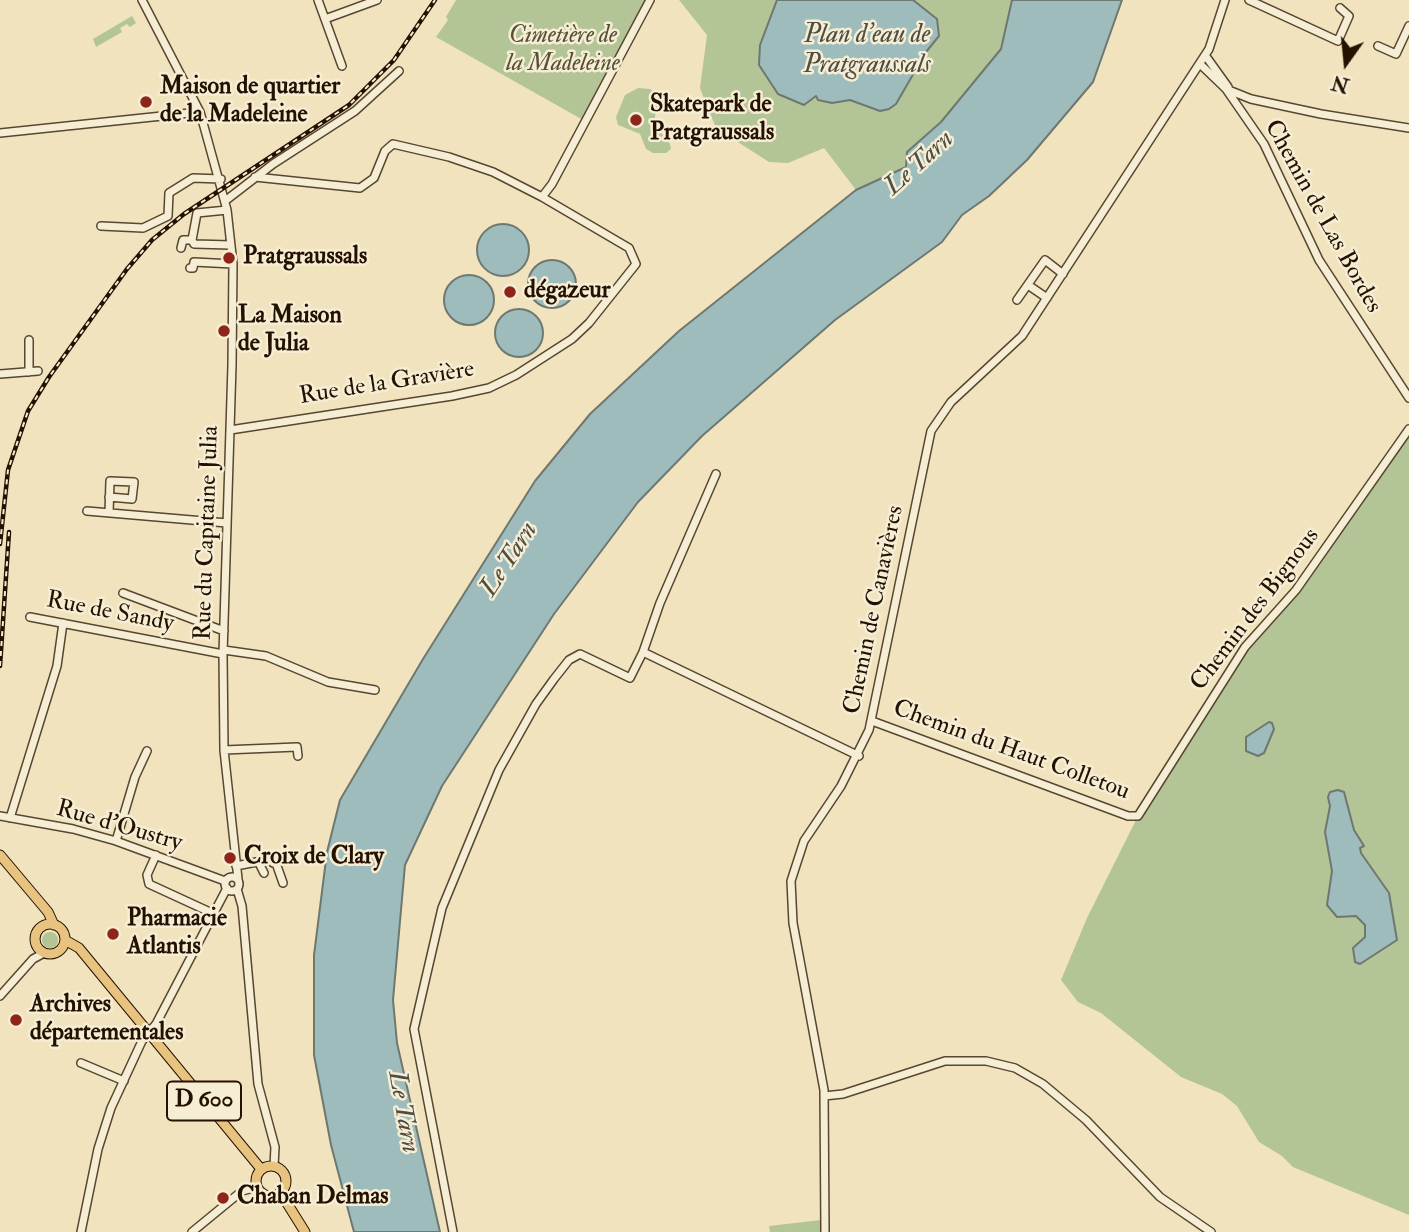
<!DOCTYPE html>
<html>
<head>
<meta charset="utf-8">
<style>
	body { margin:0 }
	#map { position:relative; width:1409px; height:1232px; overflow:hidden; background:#f1e3be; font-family:"IM FELL Double Pica",serif }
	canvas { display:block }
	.north { position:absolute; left:1311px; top:28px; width:70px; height:70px; -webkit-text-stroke:5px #f6edd5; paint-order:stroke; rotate:195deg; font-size:19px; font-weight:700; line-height:28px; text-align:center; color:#241100 }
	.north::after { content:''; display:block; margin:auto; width:24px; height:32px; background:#241100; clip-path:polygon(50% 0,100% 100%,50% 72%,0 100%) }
</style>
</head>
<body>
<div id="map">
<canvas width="1409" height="1232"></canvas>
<div class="north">N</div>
</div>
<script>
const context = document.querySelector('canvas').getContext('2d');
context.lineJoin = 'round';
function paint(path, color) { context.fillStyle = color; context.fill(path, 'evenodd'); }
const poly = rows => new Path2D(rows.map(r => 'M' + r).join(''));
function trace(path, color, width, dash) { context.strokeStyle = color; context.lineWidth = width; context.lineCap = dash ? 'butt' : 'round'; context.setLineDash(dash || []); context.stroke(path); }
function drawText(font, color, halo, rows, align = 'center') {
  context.font = font + ' "IM FELL Double Pica",serif'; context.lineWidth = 5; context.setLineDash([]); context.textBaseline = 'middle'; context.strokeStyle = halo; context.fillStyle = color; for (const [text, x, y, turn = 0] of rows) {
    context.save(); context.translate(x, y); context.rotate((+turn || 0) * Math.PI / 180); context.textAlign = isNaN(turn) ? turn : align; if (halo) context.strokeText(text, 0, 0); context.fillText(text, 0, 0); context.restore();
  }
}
paint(poly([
	[456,0,646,0,583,120,436,37,448,20,446,17],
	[679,0,1012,0,1012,2,1001,49,941,122,907,152,906,167,856,190,824,148,788,163,769,162,716,128,700,88,707,35],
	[132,16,136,23,130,27,127,24,120,28,122,32,96,47,93,39],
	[638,88,650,89,666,101,666,104,656,111,654,124,670,144,671,149,666,153,653,153,646,149,640,134,618,125,616,117,625,95],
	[1409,429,1409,1215,1293,1167,1282,1156,1259,1142,1237,1106,1222,1094,1181,1077,1101,1013,1078,1002,1061,980,1087,918,1138,816,1245,647,1296,590],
	'42 940a8 8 0 1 1 16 0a8 8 0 1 1-16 0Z',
	[821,1220,821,1232,770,1232,769,1226]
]), '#b3c597');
const water = poly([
	[777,0,913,0,937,19,939,36,926,52,896,104,889,109,880,111,850,100,832,103,818,100,816,96,804,105,778,94,759,65,760,45,777,0],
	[1012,0,1122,0,1093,82,1027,160,989,196,962,215,942,242,835,320,702,436,638,502,554,614,442,786,405,865,393,1000,397,1043,440,1232,354,1232,331,1145,314,1055,314,955,327,852,340,800,423,659,535,481,590,414,679,331,856,190,906,167,907,152,941,122,1001,49,1012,0],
	'477 250a26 26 0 1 1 52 0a26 26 0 1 1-52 0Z',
	'528 284a24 24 0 1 1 48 0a24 24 0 1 1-48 0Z',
	'444 300a25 25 0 1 1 50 0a25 25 0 1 1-50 0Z',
	'495 333a24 24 0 1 1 48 0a24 24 0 1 1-48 0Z',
	[1269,722,1272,723,1274,729,1264,753,1258,756,1246,751,1246,737,1269,722],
	[1338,790,1344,792,1354,830,1364,846,1360,848,1361,853,1389,893,1397,940,1360,964,1355,962,1353,948,1365,937,1365,925,1356,916,1337,917,1327,905,1332,871,1325,832,1330,806,1328,797,1330,792,1338,790]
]);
paint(water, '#9fbcbc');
trace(water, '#6e7871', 2);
const minor = poly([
	[142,0,200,112,227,210,233,264,232,365,223,654,224,750,238,879],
	[318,0,342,66],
	[1249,0,1338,41,1349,16,1340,8],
	[325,19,377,0],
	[1378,46,1396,54,1409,26],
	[1205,55,1228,87],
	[1200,64,1226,89,1251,99,1321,114,1409,128],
	[1226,89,1264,144,1319,260,1409,398],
	[0,133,200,112],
	[255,177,360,188,374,178,385,151,393,144,449,157,493,172,542,197,552,184,650,0],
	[225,201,273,164,355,111,399,71],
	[101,226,143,228,168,216,169,193,193,178,221,179],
	[192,240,197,213,227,210],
	[181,248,183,240,192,240,194,244,231,245],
	[190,268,193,268,194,262,233,264],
	[1028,285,1047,298],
	[1017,300,1045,260,1063,274],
	[29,340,29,372],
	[0,374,38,371],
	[230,430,452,396,489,388,516,375,572,339,589,323,636,264,629,248,542,197],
	[716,474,660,603,643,652,859,756],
	[87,511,227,523],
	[109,513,110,481,134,482,132,499,109,497],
	[123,593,224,631],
	[30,617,223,654],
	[224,650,266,656,328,682,375,690],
	[872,721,1128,816,1138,816,1245,647,1296,590,1409,429],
	[224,750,297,747,298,756],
	[0,816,73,829,116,841,225,881],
	[10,818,57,666,63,623],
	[116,841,135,777,147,751],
	[156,855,147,875,149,884,212,913],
	[259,863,264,873],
	[236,866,272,859,273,863,276,863,283,883],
	'225 884a7 7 0 1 1 14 0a7 7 0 1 1-14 0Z',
	[237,889,242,906,258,1084,275,1147,274,1166],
	[0,996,33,959,44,953],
	[81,1063,124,1081],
	[824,1096,843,1094,945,1061,986,1061,1015,1068,1043,1084,1086,1120,1160,1197,1211,1232],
	[81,1232,98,1149,111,1108,142,1041,156,1024,227,888],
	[192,1232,242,1191,257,1187],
	[453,1232,414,1029,442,908,499,770,536,704,554,679,569,660,580,654,630,678,643,652],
	[825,1232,824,1090,793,923,791,881,804,841,841,786,869,730,931,431,951,402,1022,336,1209,49,1225,0]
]);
const major = poly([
	[0,855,48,912,54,925],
	'35 939a15 15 0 1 1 30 0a15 15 0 1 1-30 0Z',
	[65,940,79,948,261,1169],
	'256 1181a15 15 0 1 1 30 0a15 15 0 1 1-30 0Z',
	[280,1192,305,1232]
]);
trace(minor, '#574630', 10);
trace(major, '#241100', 11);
trace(minor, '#f6edd5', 7);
trace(major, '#e8c27f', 9);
const rail = poly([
	[0,544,8,470,28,411,49,377,127,269,152,240,184,214,349,105,394,60,435,0],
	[0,666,9,532]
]);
trace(rail, '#241100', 4.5);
trace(rail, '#f6edd5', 2, [5]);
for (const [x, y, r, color] of [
	[146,102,7,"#8f2418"],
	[636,120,7,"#8f2418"],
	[229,258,7,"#8f2418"],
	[510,292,7,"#8f2418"],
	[224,331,7,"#8f2418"],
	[230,858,7,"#8f2418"],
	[113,934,7,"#8f2418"],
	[16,1020,7,"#8f2418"],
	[223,1198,7,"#8f2418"]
]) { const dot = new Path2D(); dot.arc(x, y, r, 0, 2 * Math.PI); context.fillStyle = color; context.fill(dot); trace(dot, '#f6edd5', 2.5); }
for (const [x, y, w] of [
	[204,1101,74]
]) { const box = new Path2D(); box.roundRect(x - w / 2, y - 19.5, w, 39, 5); context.fillStyle = '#f6edd5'; context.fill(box); trace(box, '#241100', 2); }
drawText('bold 23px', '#241100', null, [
	["D 600",204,1101]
]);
drawText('italic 24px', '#565035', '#f6edd5', [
	["Cimetière de",563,37],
	["la Madeleine",563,65]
]);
drawText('bold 24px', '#241100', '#f6edd5', [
	["Maison de quartier",160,88],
	["de la Madeleine",160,116],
	["Skatepark de",650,106],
	["Pratgraussals",650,134],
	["Pratgraussals",243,258],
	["dégazeur",524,292],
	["La Maison",238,317],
	["de Julia",238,345],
	["Croix de Clary",244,858],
	["Pharmacie",127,920],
	["Atlantis",127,948],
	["Archives",30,1006],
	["départementales",30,1034],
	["Chaban Delmas",237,1198]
], 'left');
drawText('24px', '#241100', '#f6edd5', [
	["Chemin de Las Bordes",1322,217,61],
	["Rue de la Gravière",387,384,-9],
	["Rue du Capitaine Julia",208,533,-88],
	["Chemin de Canavières",875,610,-78],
	["Chemin des Bignous",1256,610,-53],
	["Rue de Sandy",110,613,11],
	["Chemin du Haut Colletou",1011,751,20],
	["Rue d'Oustry",119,827,16]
]);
drawText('italic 26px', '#4f4d42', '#f6edd5', [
	["Plan d'eau de",867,36],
	["Pratgraussals",867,66],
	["Le Tarn",920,164,-42],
	["Le Tarn",510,560,-57],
	["Le Tarn",402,1112,80]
]);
</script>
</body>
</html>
